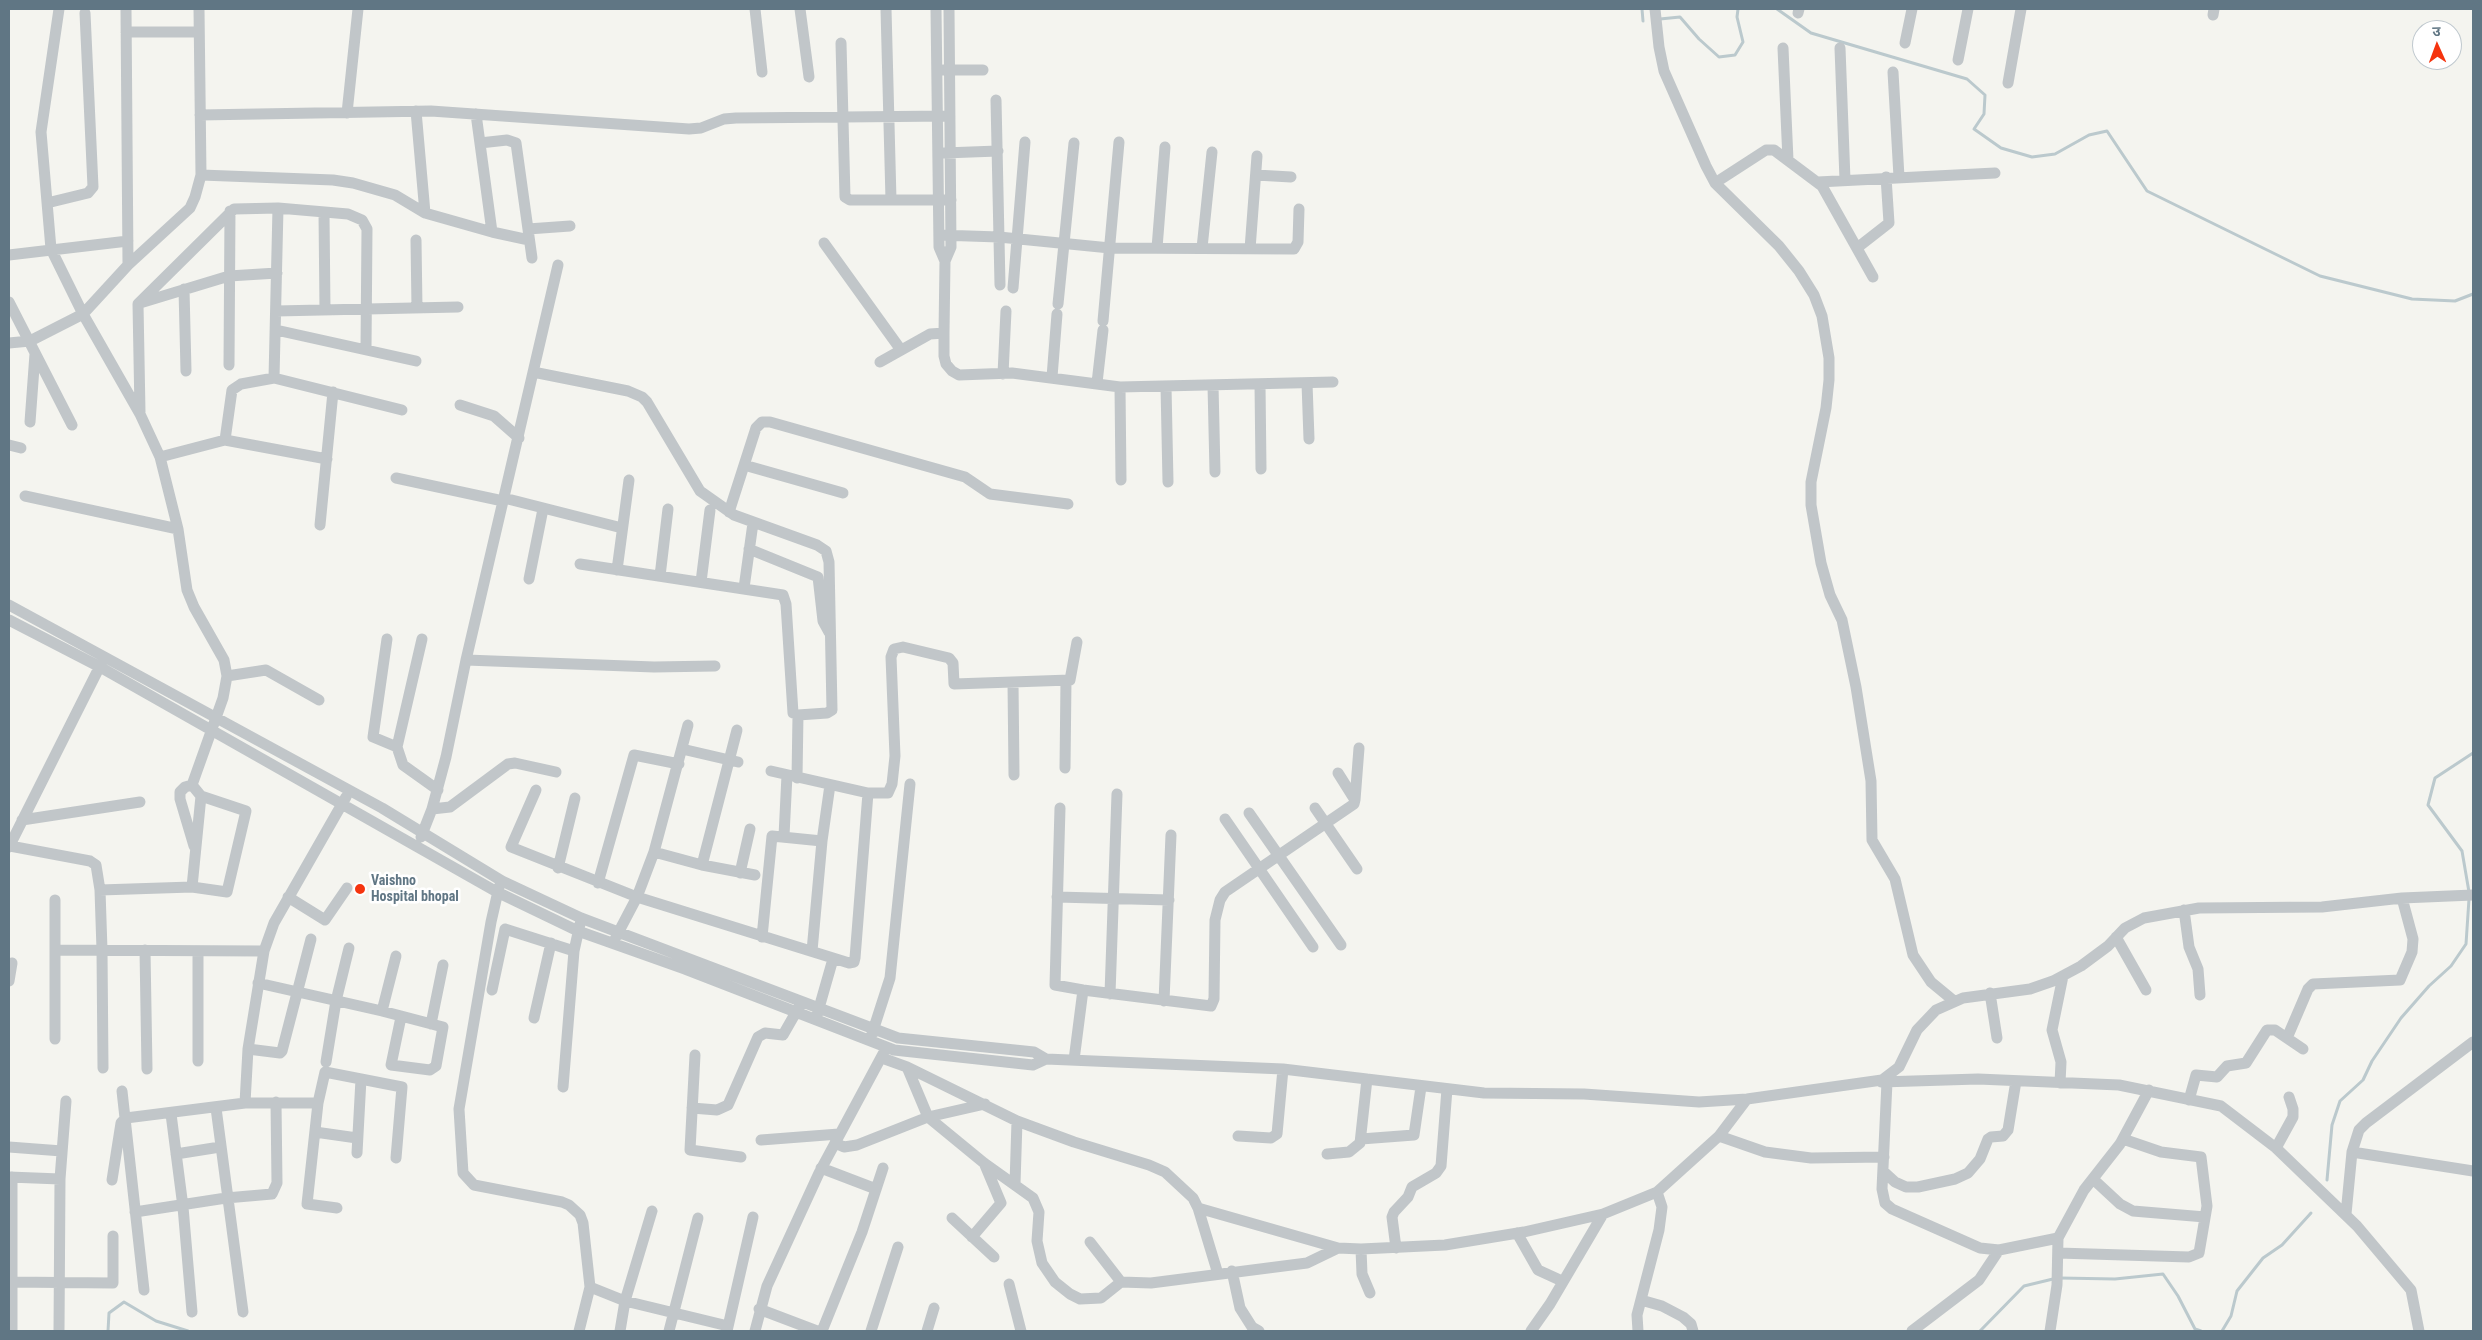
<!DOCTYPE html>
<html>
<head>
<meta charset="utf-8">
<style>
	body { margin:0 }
	#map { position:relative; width:2482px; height:1340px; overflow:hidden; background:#f4f4ef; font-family:"Roboto Condensed","Noto Sans Devanagari",sans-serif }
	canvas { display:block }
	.frame { position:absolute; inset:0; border:10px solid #607684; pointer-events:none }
	.north { position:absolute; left:2412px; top:20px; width:50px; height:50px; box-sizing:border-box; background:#fff; border:1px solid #bfc8ce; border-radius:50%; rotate:358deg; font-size:14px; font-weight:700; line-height:20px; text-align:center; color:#607684 }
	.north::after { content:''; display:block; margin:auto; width:18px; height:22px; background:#f5340e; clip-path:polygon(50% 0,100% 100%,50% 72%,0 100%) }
</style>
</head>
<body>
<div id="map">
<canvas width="2482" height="1340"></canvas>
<div class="frame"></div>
<div class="north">उ</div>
</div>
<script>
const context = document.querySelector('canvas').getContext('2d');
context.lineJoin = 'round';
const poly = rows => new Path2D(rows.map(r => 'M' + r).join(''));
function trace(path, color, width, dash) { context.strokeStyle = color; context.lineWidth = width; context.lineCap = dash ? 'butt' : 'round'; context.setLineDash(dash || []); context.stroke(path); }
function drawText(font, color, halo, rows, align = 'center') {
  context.font = font + ' "Roboto Condensed",sans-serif'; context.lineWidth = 5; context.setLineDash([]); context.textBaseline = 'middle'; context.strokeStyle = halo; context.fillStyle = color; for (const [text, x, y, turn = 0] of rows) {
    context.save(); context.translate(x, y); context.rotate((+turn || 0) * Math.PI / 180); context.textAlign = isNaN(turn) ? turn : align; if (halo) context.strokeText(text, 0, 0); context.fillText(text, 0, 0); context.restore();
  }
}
trace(poly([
	[1642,9,1643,21],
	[1777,9,1811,33,1967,79,1985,95,1984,114,1974,129,2001,148,2032,157,2055,154,2089,135,2107,131,2147,191,2320,276,2412,299,2455,301,2473,294],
	[1660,19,1680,17,1699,39,1719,57,1735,55,1743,42,1737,17,1738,9],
	[2469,892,2462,851,2428,805,2435,778,2473,753],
	[2327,1180,2332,1125,2340,1101,2363,1080,2372,1061,2401,1018,2429,986,2451,966,2466,944,2469,899],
	[2060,1278,2115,1279,2163,1274,2178,1296,2195,1329,2201,1331],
	[108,1331,109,1313,124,1302,156,1321,188,1331],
	[1980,1331,2024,1286,2053,1279],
	[2222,1331,2231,1316,2237,1291,2263,1258,2282,1245,2311,1213]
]), '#bbc9cd', 3);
trace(poly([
	[59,9,41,132,51,249,83,314,140,414,160,457,178,529,187,590,194,607,224,660,227,676,223,698,192,785,201,796,192,887],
	[126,9,128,265],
	[755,9,762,72],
	[800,9,809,77],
	[886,9,891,200],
	[936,9,939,247,945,261],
	[949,9,951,247,945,261,944,333,944,356,946,364,952,371,959,375,1012,373,1120,387,1333,382],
	[1655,9,1659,47,1664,71,1706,166,1715,183,1779,246,1799,271,1814,295,1822,316,1829,358,1829,380,1826,408,1811,482,1811,505,1821,563,1830,595,1842,620,1856,687,1871,781,1872,840,1895,879,1913,955,1931,982,1954,1001],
	[1798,13,1799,9],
	[2213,15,2214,9],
	[126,32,199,32],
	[841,43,845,197,850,200,951,200],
	[1905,43,1912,9],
	[1783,48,1788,160],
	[1840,48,1845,180],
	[1958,60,1968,9],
	[943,70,983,70],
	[1893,72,1899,177],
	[2008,83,2021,9],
	[996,100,1000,285],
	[416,111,425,213],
	[347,113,358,9],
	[476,114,492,232],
	[200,115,431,111,689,129,701,128,724,119,736,118,950,116],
	[480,143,507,140,516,143,532,258],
	[944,153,998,151],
	[201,175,333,180,353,183,395,195,425,213,492,232,529,240],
	[1256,175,1291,177],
	[1818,182,1995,173],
	[1715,183,1766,150,1774,150,1822,186,1873,277],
	[47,203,88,193,93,187,85,13],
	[324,213,325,310],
	[528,229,570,226],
	[939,235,999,237,1110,248,1294,249,1298,242,1299,209],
	[416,240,417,308],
	[824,243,901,350],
	[1157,248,1165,147],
	[1202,248,1212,152],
	[1857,248,1889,223,1886,177],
	[1250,249,1257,156],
	[9,255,128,241],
	[1013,288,1025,142],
	[184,289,186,371],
	[9,302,72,425],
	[140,303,229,276,277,273],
	[1058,304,1074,143],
	[276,311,458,307],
	[1103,321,1119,142],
	[276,330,416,361],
	[9,343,30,341,83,314,128,265,190,208,195,197,201,175,199,9],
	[880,362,930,334,944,333],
	[229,365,230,211],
	[533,372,628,391,642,397,647,402,700,491,734,515,817,545,826,551,829,562,832,710,827,713,798,715,793,713,786,604,783,595,580,564],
	[1003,374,1006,311],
	[1052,377,1057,314],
	[274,378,278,208],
	[1097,383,1103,330],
	[1307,383,1309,439],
	[1260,384,1261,469],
	[1213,385,1215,472],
	[1166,386,1168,482],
	[1120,387,1121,480],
	[460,405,494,416,519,438],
	[140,412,138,304,234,209,278,208,348,214,362,220,367,229,366,349],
	[30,422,35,354],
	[225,440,232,390,241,384,274,378,402,410],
	[9,445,21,448],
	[160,457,225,440,327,459],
	[744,465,843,493],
	[396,478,503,501],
	[25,496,178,529],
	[504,498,622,528],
	[729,512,756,428,762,422,770,422,965,477,990,494,1068,504],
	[320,525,333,392],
	[749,549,818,577,823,621,829,632],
	[617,570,629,480],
	[660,576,668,509],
	[529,579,543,509],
	[701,582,710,510],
	[744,588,753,523],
	[9,605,382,808,502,881,581,918,898,1038,1034,1052,1046,1059,1283,1069,1484,1093,1584,1094,1699,1102,1747,1099,1882,1080,1899,1067,1917,1030,1936,1010,1963,998,2030,989,2053,981,2081,966,2108,946,2125,928,2144,918,2199,908,2322,907,2402,898,2473,895],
	[9,620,100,667,497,892,578,931,685,969,894,1050,1033,1065,1046,1059],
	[387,639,373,737,397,747],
	[422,639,397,747,403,765,438,790],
	[466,660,654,667,715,666],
	[227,676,266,670,319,700],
	[1013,682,1014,775],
	[682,749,738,762],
	[1065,768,1066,680],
	[771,771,868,793,888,793,892,784,895,756,891,657,894,649,903,647,949,658,953,663,954,684,1070,680,1077,642],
	[797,778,798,715],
	[192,785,185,787,180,792,180,799,194,846],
	[536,790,511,847,637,897,849,963,854,962,855,958,868,793],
	[1355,800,1359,748],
	[1060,808,1055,985,1083,990,1211,1006,1214,999,1215,920,1220,900,1225,892,1354,804,1355,800,1338,773],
	[1315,808,1357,869],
	[432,809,450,807,508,764,515,763,556,772],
	[1249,813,1341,945],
	[1225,819,1313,947],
	[22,820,140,802],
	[784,836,787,775],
	[421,837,432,809,446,757,466,660,558,265],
	[822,841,830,785],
	[10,846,90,861,96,865,100,890,102,950,103,1068],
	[9,847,103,660],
	[654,852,702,865,755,875],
	[702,865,737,730],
	[558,868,575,798],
	[740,873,750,829],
	[598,883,634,755,679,764],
	[499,887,491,922,459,1109,463,1173,474,1185,562,1202,569,1205,580,1215,583,1223,590,1287,579,1331],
	[100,890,192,887,227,892,246,811,201,796],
	[288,897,325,920,347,888],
	[1057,897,1169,900],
	[2184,910,2189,947,2198,969,2200,995],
	[616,937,637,897,654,852,688,725],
	[762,937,772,836,822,841,812,951],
	[2116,937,2146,990],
	[55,950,264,951],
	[145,950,147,1069],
	[9,981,12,963],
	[258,983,382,1011,443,1027,436,1066,430,1070,391,1065,401,1017],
	[492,990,505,929,574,951],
	[1990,993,1997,1038],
	[1110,994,1117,794],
	[1164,1001,1171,835],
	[382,1011,396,956],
	[817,1015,833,959],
	[534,1018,551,943],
	[431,1024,443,965],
	[871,1037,890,978,910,784],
	[2287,1038,2308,989,2313,984,2400,980,2412,952,2413,939,2402,898],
	[55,1039,55,900],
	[248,1049,280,1053,282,1051,311,939],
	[695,1055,690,1150,741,1157],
	[882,1058,907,1067,1017,1121,1074,1142,1149,1165,1165,1172,1193,1198,1198,1208,1338,1248,1361,1249,1445,1245,1524,1232,1603,1214,1657,1192,1719,1136,1747,1099],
	[1074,1060,1083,990],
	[198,1061,198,951],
	[326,1062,336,1001,349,948],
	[907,1067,928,1117,984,1163,1033,1198,1039,1212,1037,1241,1042,1263,1055,1282,1070,1294,1080,1299,1101,1298,1121,1282,1151,1283,1307,1263,1338,1248],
	[1881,1082,1978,1079,2119,1085,2221,1106,2276,1148,2357,1226,2411,1290,2419,1331],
	[1887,1082,1882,1189,1885,1203,1892,1209,1980,1248,1999,1250,2058,1238],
	[2060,1083,2061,1062,2052,1030,2063,976],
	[563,1087,574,951,580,924],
	[122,1091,144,1290],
	[2189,1100,2196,1075,2217,1077,2227,1066,2246,1063,2267,1030,2275,1030,2303,1049],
	[245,1103,248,1049,264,951,274,923,346,797],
	[216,1108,243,1312],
	[692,1108,717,1110,728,1105,758,1037,765,1033,783,1035,799,1007],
	[171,1114,183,1207,192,1312],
	[315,1132,357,1138],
	[1238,1136,1271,1138,1277,1134,1283,1069],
	[1719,1136,1765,1152,1811,1158,1884,1157],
	[1361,1139,1414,1135,1421,1087],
	[761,1140,839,1134],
	[835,1143,844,1147,857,1145,928,1117,985,1104],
	[9,1147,62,1151],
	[2276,1148,2293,1117,2293,1109,2289,1097],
	[2352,1152,2473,1171],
	[357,1153,361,1079],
	[176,1154,220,1147],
	[1327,1154,1349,1152,1360,1143,1367,1079],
	[821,1168,876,1189],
	[1883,1171,1895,1182,1906,1187,1918,1187,1955,1179,1968,1173,1980,1159,1988,1139,1991,1137,2003,1136,2008,1130,2016,1081],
	[9,1177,60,1179],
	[12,1177,12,1331],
	[2093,1179,2120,1204,2133,1211,2205,1217],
	[112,1180,121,1123,126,1118,245,1103,318,1103],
	[1015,1184,1017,1121],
	[337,1208,307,1204,318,1103,325,1072,402,1087,396,1158],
	[1198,1208,1218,1274],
	[135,1212,226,1198,272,1194,277,1183,276,1102],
	[2346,1214,2352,1152,2359,1130,2366,1123,2473,1042],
	[952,1218,994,1257],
	[1517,1233,1538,1270,1562,1281],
	[972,1237,1001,1203,985,1165],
	[1090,1242,1121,1282],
	[1396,1248,1392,1217,1394,1212,1408,1197,1412,1187,1436,1173,1441,1166,1447,1089],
	[1361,1249,1362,1274,1370,1293],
	[2058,1253,2189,1257,2199,1253,2207,1206,2201,1157,2161,1152,2123,1139],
	[1232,1271,1240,1308,1252,1327,1259,1331],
	[9,1282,113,1283,113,1236],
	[1009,1284,1021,1331],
	[590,1287,625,1301,728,1326],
	[1641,1300,1662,1306,1683,1317,1691,1324,1693,1331],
	[759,1309,817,1331],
	[59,1331,60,1179,66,1101],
	[620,1331,625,1301,652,1211],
	[669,1331,698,1218],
	[727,1331,753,1217],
	[755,1331,767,1286,819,1173,884,1052],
	[822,1331,862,1232,883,1168],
	[871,1331,898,1247],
	[927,1331,934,1308],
	[1531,1331,1550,1304,1603,1214],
	[1638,1331,1637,1315,1659,1230,1662,1207,1657,1192],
	[1912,1331,1979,1280,1999,1250],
	[2050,1331,2057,1285,2058,1238,2084,1190,2120,1144,2149,1090]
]), '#c1c6c9', 11);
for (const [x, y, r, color] of [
	[360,889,6,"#f5340e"]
]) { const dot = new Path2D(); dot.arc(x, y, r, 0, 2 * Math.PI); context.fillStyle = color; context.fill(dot); trace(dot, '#fff', 2); }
drawText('bold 14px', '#607684', '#fff', [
	["Vaishno",371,881],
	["Hospital bhopal",371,897]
], 'left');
</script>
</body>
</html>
